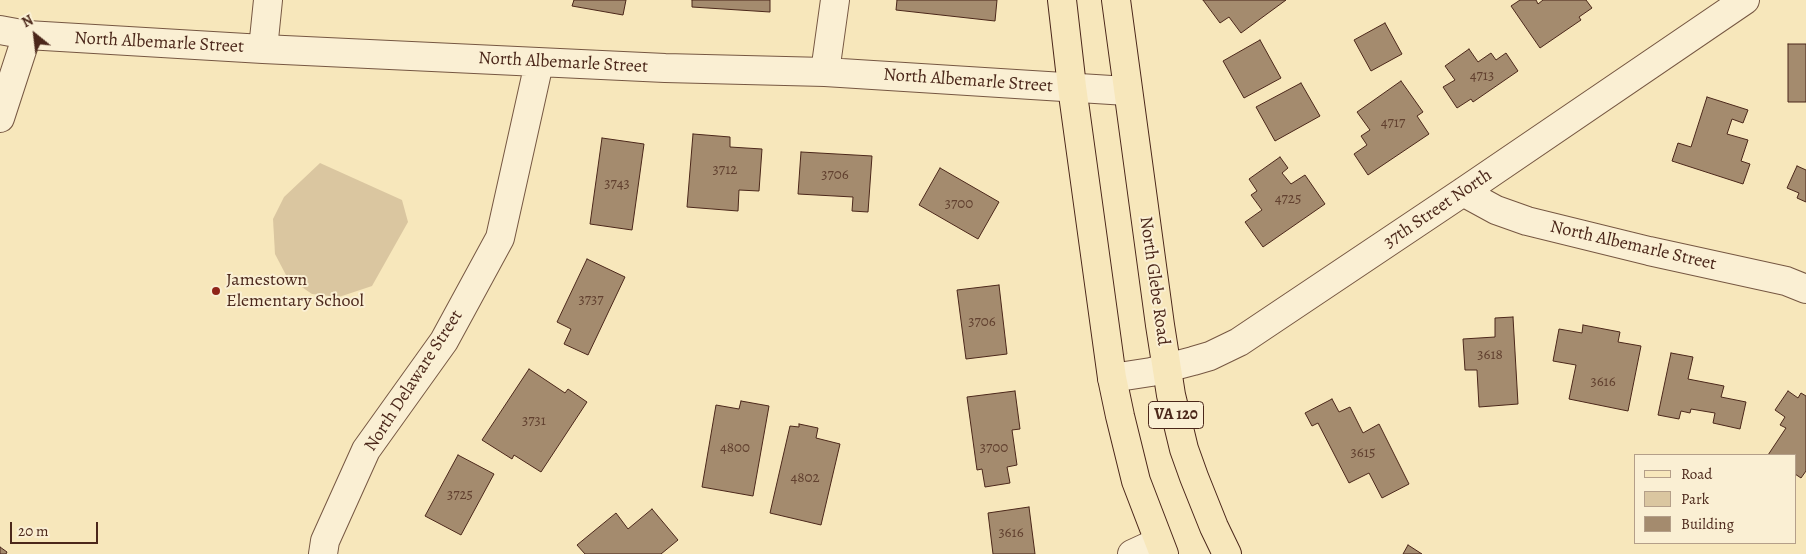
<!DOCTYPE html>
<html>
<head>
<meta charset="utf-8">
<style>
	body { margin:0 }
	#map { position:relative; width:1806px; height:554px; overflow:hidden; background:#f7e7bb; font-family:Alegreya,serif }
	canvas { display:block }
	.legend { position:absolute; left:1634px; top:454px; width:162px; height:90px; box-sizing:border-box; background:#faefd3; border:1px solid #b49f89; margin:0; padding:6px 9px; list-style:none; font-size:15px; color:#4b271a }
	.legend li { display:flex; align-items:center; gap:10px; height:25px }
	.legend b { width:25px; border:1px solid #b49f89 }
	.north { position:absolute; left:10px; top:10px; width:50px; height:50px; -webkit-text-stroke:4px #faefd3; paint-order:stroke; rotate:331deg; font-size:14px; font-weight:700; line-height:20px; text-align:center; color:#4b271a }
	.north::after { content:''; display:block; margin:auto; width:18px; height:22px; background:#4b271a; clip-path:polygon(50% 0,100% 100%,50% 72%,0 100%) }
	.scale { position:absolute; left:10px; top:522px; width:88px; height:22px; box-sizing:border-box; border:2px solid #4b271a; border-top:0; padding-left:6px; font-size:15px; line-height:18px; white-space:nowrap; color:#4b271a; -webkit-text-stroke:4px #faefd3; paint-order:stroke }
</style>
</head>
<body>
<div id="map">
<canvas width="1806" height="554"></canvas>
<ul class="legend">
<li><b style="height:6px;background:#f7e7bb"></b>Road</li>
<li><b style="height:14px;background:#dac6a0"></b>Park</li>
<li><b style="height:14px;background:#a48b6e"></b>Building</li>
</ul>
<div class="north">N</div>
<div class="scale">20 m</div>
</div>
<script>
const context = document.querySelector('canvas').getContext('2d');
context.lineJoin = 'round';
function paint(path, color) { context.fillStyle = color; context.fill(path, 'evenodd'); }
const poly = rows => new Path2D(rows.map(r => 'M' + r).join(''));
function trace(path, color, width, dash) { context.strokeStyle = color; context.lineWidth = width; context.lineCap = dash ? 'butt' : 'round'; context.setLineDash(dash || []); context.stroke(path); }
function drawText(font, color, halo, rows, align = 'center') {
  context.font = font + ' Alegreya,serif'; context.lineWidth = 4; context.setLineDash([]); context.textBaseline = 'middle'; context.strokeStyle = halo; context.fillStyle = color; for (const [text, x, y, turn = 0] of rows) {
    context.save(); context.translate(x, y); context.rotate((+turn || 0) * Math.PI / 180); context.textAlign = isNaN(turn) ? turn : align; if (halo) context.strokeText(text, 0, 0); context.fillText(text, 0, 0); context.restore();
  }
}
paint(poly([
	[320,163,402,200,408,222,372,286,339,297,312,294,287,277,275,254,273,219,284,197]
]), '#dac6a0');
const building = poly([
	[574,0,626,0,623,15,572,6,574,0],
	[692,0,770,0,770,12,692,7,692,0],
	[897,0,997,0,995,21,896,10,897,0],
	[1203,0,1286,0,1241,33,1229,17,1220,23,1203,0],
	[1520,0,1536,0,1538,4,1543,0,1586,0,1592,8,1579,17,1581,20,1540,48,1511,6,1520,0],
	[1385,23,1402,54,1371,71,1354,40,1385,23],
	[1260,40,1281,78,1244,98,1223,61,1260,40],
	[1788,44,1806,44,1806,102,1788,102,1788,44],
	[1469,49,1478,62,1491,53,1496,60,1506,53,1518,71,1473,102,1471,99,1457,108,1443,87,1455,80,1445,66,1469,49],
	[1401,81,1423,112,1417,116,1429,134,1368,175,1354,154,1367,145,1361,136,1370,130,1357,112,1401,81],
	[1301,83,1320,116,1275,141,1256,107,1301,83],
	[1707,97,1748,110,1743,123,1732,119,1727,134,1748,140,1741,161,1750,164,1743,184,1672,161,1678,143,1691,147,1707,97],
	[693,134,730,137,730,147,762,149,759,191,739,190,738,211,687,207,693,134],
	[602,138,644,144,632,230,590,224,602,138],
	[801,152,872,156,868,212,852,211,853,197,798,194,801,152],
	[1280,157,1288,168,1282,173,1291,184,1305,175,1325,204,1263,247,1245,222,1262,210,1251,195,1257,191,1249,179,1280,157],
	[1797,166,1806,170,1806,202,1797,198,1799,193,1787,188,1797,166],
	[940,168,999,202,978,239,919,205,940,168],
	[587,259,625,277,588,355,564,344,571,329,557,322,587,259],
	[999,285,1007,354,966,359,957,290,999,285],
	[1513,317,1518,404,1479,407,1477,370,1465,370,1463,339,1495,337,1495,318,1513,317],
	[1583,325,1620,332,1618,342,1641,346,1628,411,1569,399,1576,365,1553,361,1559,329,1582,333,1583,325],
	[1671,353,1693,357,1688,379,1724,386,1721,397,1746,402,1740,429,1713,423,1715,413,1691,409,1690,413,1681,411,1679,419,1658,415,1671,353],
	[529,369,565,393,568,389,587,402,541,472,514,455,512,459,482,440,529,369],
	[1015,391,1020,429,1012,430,1017,465,1007,467,1010,483,985,487,982,469,977,470,967,397,1015,391],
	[1788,391,1798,398,1801,393,1806,396,1806,471,1801,478,1795,474,1795,455,1768,455,1786,428,1780,425,1785,417,1775,410,1788,391],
	[1332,399,1339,412,1350,407,1363,433,1379,424,1409,484,1382,498,1369,473,1349,483,1318,423,1312,426,1305,413,1332,399],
	[741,401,769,406,753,496,702,487,716,405,739,409,741,401],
	[799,424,818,428,816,438,840,444,821,525,770,513,790,426,799,427,799,424],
	[458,455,494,474,461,535,425,516,458,455],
	[1029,507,1035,554,993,554,988,513,1029,507],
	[652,509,678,540,661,554,585,554,577,545,616,513,628,529,652,509],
	[1408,545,1422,554,1403,554,1408,545],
	[0,547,7,552,6,554,0,554,0,547]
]);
paint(building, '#a48b6e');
trace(building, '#4b271a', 1);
const minor = poly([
	[0,30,27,35,263,49,665,68,825,72,1127,91],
	[263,49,268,0],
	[825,72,835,0],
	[0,118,27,35],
	[1463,192,1496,210,1527,221,1649,251,1786,281,1806,289],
	[1112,378,1151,372,1193,361,1210,356,1239,342,1463,192,1745,0],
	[323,554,325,541,366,450,444,341,500,238,539,63],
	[1132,554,1158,542]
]);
const major = poly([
	[1062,0,1072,87,1112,378,1120,416,1136,481,1164,554],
	[1116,0,1160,325,1171,395,1184,449,1194,477,1214,527,1227,554]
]);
trace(minor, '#765742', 30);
trace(major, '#4b271a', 30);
trace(minor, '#faefd3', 28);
trace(major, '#f7e7bb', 28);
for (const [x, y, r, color] of [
	[216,291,5,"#8f2418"]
]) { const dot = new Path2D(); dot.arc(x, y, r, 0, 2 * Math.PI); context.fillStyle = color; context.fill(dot); trace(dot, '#faefd3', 2); }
drawText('15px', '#61402f', null, [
	["4713",1482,76],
	["4717",1393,123],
	["3712",725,170],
	["3706",835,175],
	["3743",617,184],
	["4725",1288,199],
	["3700",959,204],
	["3737",591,300],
	["3706",982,322],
	["3618",1490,355],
	["3616",1603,382],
	["3731",534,421],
	["4800",735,448],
	["3700",994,448],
	["3615",1363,453],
	["4802",805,478],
	["3725",460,495],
	["3616",1011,533]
]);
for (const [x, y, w] of [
	[1176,415,55]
]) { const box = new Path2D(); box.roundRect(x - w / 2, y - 13.5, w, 27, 4); context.fillStyle = '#faefd3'; context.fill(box); trace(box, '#4b271a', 1); }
drawText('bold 16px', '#4b271a', null, [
	["VA 120",1176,415]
]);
drawText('18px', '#4b271a', '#faefd3', [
	["North Albemarle Street",159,43,3],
	["North Albemarle Street",563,63,3],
	["North Albemarle Street",968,81,4],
	["37th Street North",1438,209,-34],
	["North Albemarle Street",1633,246,13],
	["North Glebe Road",1154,281,82],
	["North Delaware Street",414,381,-57]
]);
drawText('18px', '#4b271a', '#faefd3', [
	["Jamestown",226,281],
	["Elementary School",226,302]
], 'left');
</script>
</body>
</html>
